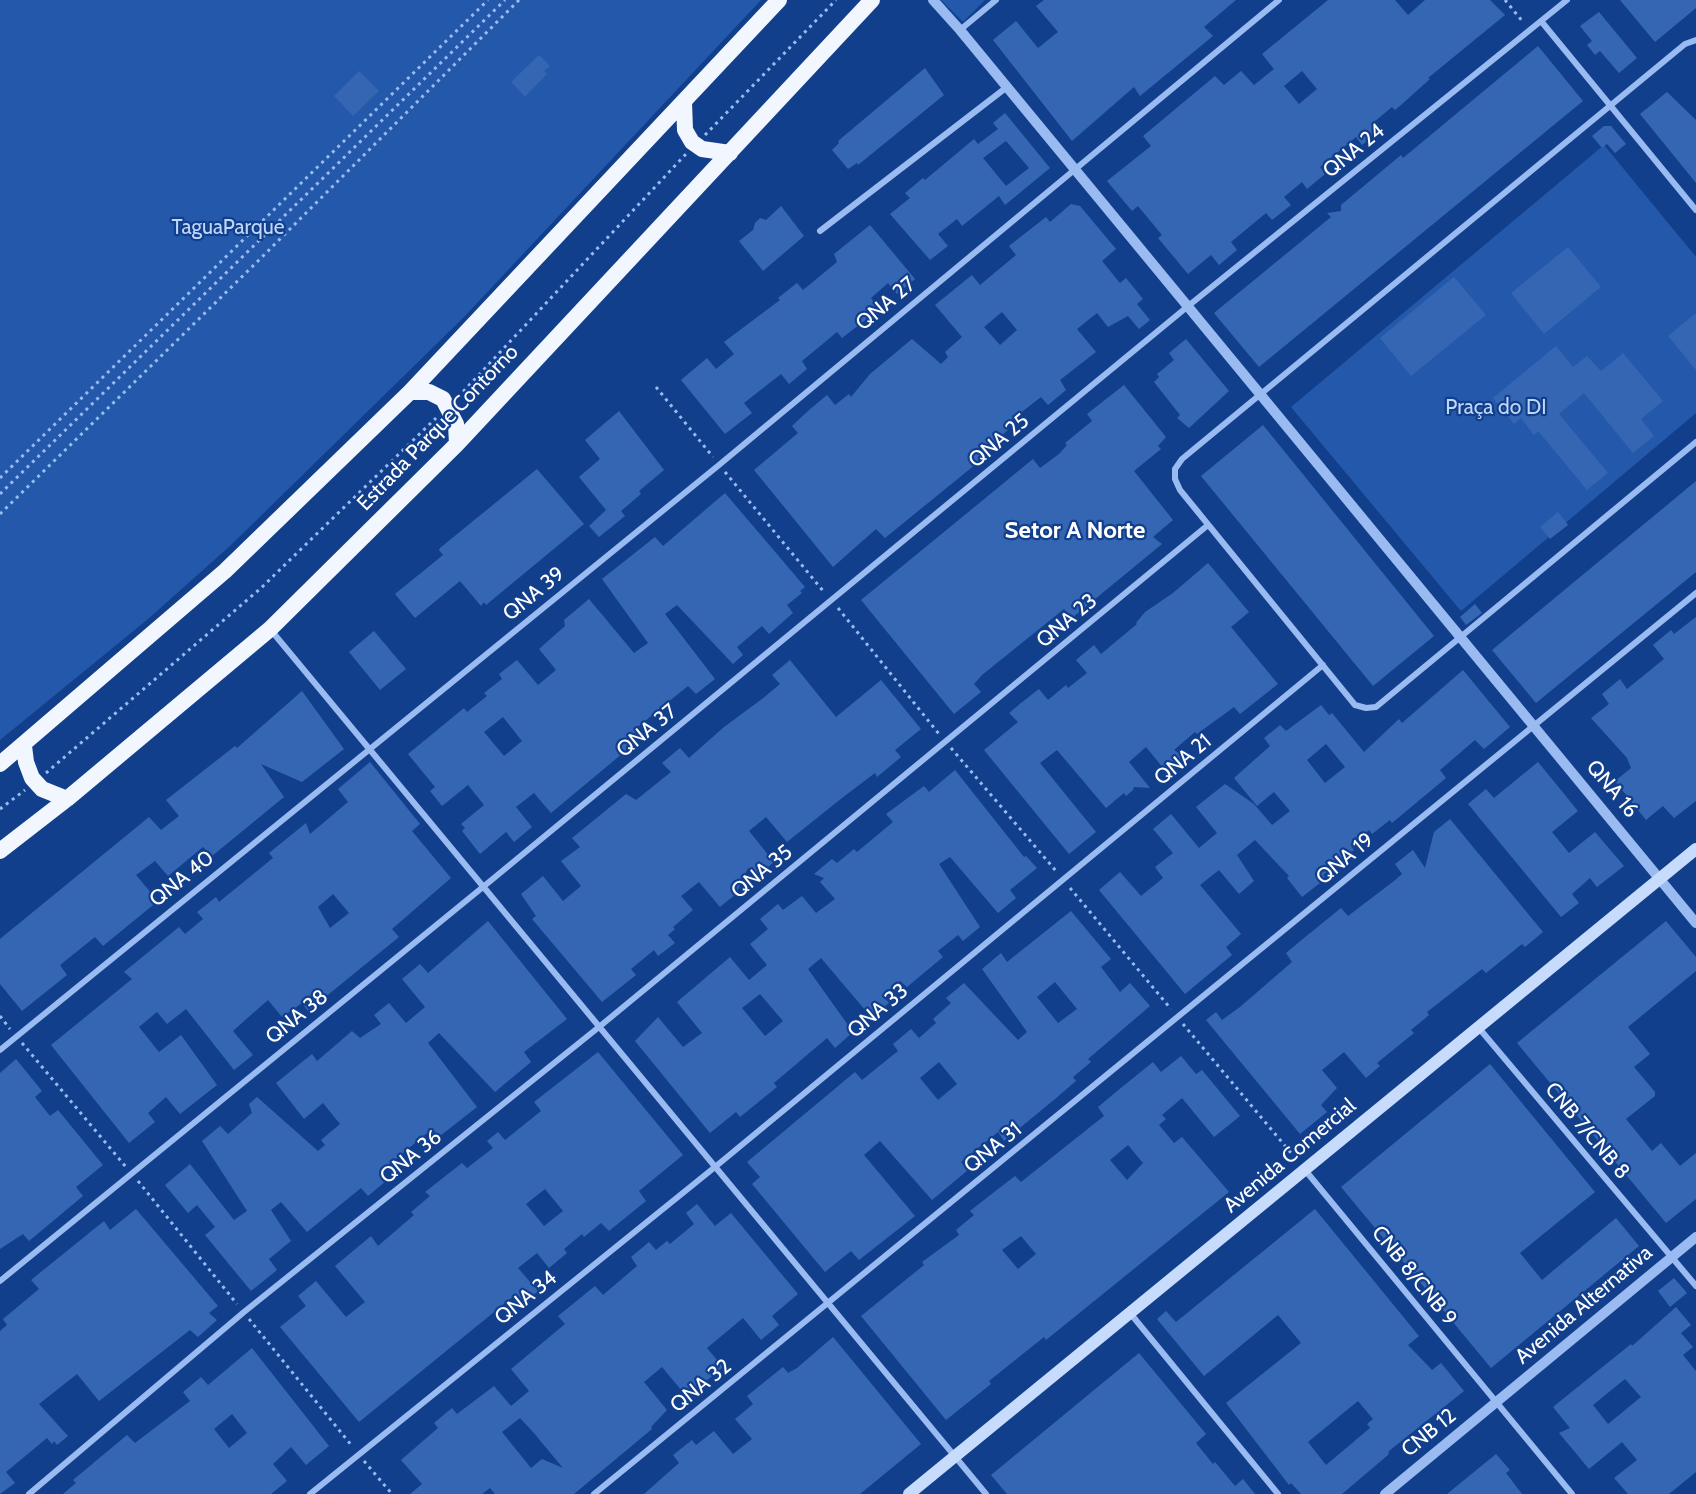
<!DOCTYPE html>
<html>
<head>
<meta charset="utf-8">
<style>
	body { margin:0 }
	canvas { display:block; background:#123f8c }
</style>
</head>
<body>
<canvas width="1696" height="1494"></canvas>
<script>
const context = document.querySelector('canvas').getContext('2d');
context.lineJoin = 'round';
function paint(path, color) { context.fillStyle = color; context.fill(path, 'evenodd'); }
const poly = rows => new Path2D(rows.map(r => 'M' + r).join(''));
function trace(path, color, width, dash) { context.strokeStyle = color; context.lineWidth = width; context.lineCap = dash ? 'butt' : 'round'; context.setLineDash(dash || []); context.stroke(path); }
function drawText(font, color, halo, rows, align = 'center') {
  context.font = font + ' Cabin,sans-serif'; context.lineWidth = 4.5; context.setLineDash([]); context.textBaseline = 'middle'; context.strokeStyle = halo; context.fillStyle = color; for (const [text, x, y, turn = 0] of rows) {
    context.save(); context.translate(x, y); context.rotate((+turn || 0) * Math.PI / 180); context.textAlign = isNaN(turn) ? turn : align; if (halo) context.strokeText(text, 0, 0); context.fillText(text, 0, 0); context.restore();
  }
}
paint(poly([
	[0,0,761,0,463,318,231,545,148,619,0,740],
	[941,0,985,0,963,22],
	[1604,145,1696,257,1696,413,1461,611,1291,407]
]), '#2358ab');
paint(poly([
	[1044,0,1236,0,1204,27,1213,36,1140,96,1134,87,1072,141,993,40,1016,21,1038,48,1058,32,1036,6],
	[1328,0,1395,0,1408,15,1425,0,1490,0,1505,15,1428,78,1430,79,1401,105,1395,110,1392,107,1374,122,1381,130,1362,145,1356,137,1320,167,1325,174,1307,189,1302,182,1284,197,1291,205,1272,220,1266,213,1231,242,1237,250,1219,265,1211,255,1188,274,1158,238,1162,235,1138,206,1132,211,1107,181,1151,146,1143,136,1215,76,1224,85,1241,71,1254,85,1274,69,1262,54],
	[1302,71,1317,89,1299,104,1284,86],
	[1620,0,1696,0,1696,8,1655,42],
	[1599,12,1637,58,1619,73,1600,51,1595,55,1587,45,1592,41,1580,26],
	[1538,46,1583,101,1259,367,1214,313,1331,217,1327,213,1341,211,1341,205,1401,155,1403,158],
	[539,55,550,66,544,71,547,74,525,97,511,82],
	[925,68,944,95,858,165,857,163,848,169,832,150,839,143,838,141],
	[359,71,379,91,353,116,334,96],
	[1667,92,1696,120,1696,183,1640,114],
	[1005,113,1050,168,1005,205,999,196,962,226,957,219,938,234,948,246,930,260,890,214,910,198,905,193,923,178,925,180,974,139,978,144,998,129,993,123],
	[1006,141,1029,168,1006,186,983,158],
	[1604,126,1611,126,1626,144,1615,153,1607,144,1602,148,1592,136],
	[1071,204,1080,206,1116,249,1102,261,1120,283,1126,278,1143,299,1137,304,1150,320,1139,329,1128,316,1108,327,1097,313,1077,329,1096,352,1060,380,1066,390,1048,405,1041,397,1005,425,1008,430,991,445,994,449,976,464,885,538,876,529,833,567,754,470,798,433,792,426,809,410,827,395,835,405,849,394,851,397,870,374,912,339,941,364,948,357,945,352,962,337,935,305,972,275,980,285,1016,255,1009,246,1046,217,1050,222],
	[1002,312,1017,330,1000,345,984,327],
	[781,206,804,236,763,271,739,241,753,230,755,223,760,218,766,220],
	[870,225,915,279,897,294,888,283,871,298,880,309,842,338,837,332,825,342,802,361,807,369,789,384,781,374,744,403,752,413,725,434,681,380,707,358,716,369,734,354,724,342,780,300,778,298,797,283,803,290,837,262,834,254],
	[1568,247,1601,287,1544,334,1511,293],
	[1454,277,1486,315,1411,376,1380,338],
	[1696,313,1696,370,1668,336],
	[1186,339,1229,391,1189,428,1177,418,1180,415,1154,382,1159,377,1157,374,1174,360,1169,353],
	[1556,346,1573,367,1587,356,1601,371,1623,353,1663,401,1641,419,1654,436,1633,453,1584,393,1559,414,1608,473,1587,490,1538,431,1534,435,1521,418,1514,424,1493,398],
	[1124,385,1166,437,1158,446,1161,449,1134,471,1173,520,1153,537,1162,544,1072,618,1064,609,982,675,974,684,981,692,954,714,861,600,1033,459,1040,468,1059,454,1067,445,1065,443,1092,421,1087,414],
	[619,411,664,470,639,491,641,494,621,511,625,516,599,537,589,526,606,510,579,477,600,459,585,440],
	[1263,425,1434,636,1373,686,1201,476],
	[537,469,584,524,486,605,484,602,481,606,460,581,415,618,395,594,443,555,439,550,440,548],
	[1696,481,1696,572,1536,703,1492,650],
	[725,493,805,587,800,591,802,593,787,605,793,613,769,634,762,626,737,647,743,655,733,664,677,605,665,614,715,679,696,694,688,686,645,721,634,730,641,738,551,813,534,793,516,807,532,827,514,842,506,832,480,854,462,831,465,828,461,824,484,805,468,785,442,806,430,791,435,787,408,754,464,708,467,712,487,696,484,693,502,679,499,674,517,660,538,685,556,670,539,649,565,626,564,620,589,599,634,653,648,643,602,579,655,537,663,546],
	[503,717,522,741,504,756,484,732],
	[1558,512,1568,525,1550,539,1540,527],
	[1208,563,1249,612,1231,627,1278,684,1240,714,1234,707,1197,734,1195,732,1174,750,1186,758,1168,774,1146,747,1129,762,1150,788,1134,787,1133,790,1126,796,1124,793,1106,808,1057,750,1040,763,1096,832,1069,854,984,750,1018,722,1009,713,1021,703,1039,689,1048,700,1066,685,1068,688,1087,673,1076,660,1094,645,1101,654,1137,624,1136,623,1145,612,1173,593],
	[1475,604,1482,613,1466,625,1460,617],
	[1696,617,1696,801,1674,818,1663,806,1646,820,1615,781,1631,768,1627,758,1591,718,1609,704,1602,694,1620,679,1627,689,1664,659,1653,645,1671,630,1674,634],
	[374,631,406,669,380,690,349,652],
	[790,660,836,717,881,680,921,729,895,750,901,757,877,777,875,773,842,798,787,842,766,817,749,831,774,862,756,877,748,868,736,894,720,907,699,882,681,896,693,910,673,927,675,929,668,935,675,943,658,956,654,950,631,969,636,975,602,1002,532,919,536,916,521,894,543,876,563,901,581,886,561,861,580,847,572,838,626,794,636,800,671,772,662,763,680,748,689,758,724,727,762,699,780,684,772,675],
	[1463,670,1510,727,1484,749,1475,740,1440,770,1446,778,1392,823,1390,820,1372,834,1369,830,1351,846,1354,850,1323,875,1325,877,1320,883,1302,897,1287,878,1289,876,1255,840,1237,855,1254,881,1239,894,1219,870,1200,885,1241,934,1226,947,1232,955,1185,994,1099,890,1120,872,1141,896,1163,878,1155,867,1173,853,1153,829,1171,814,1199,848,1217,833,1196,807,1225,784,1254,804,1272,825,1290,811,1274,792,1257,806,1234,778,1270,746,1264,738,1280,725,1286,731,1321,705,1329,715,1332,713,1364,752,1399,719,1402,723],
	[1326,744,1345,767,1325,783,1307,760],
	[302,691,344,749,302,782,261,764,284,797,212,856,203,847,168,876,155,861,136,875,158,901,103,946,95,937,60,965,67,975,22,1011,0,984,0,939,149,817,161,830,179,816,166,800,235,746,237,748],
	[370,762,420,824,412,831,451,878,392,929,399,937,308,1011,302,1003,282,1017,268,1000,252,1014,233,1031,253,1055,234,1070,186,1009,167,1024,157,1012,139,1027,159,1052,181,1035,217,1085,180,1114,166,1097,148,1113,155,1122,129,1143,51,1045,132,979,124,972,179,927,185,934,203,919,197,912,216,897,219,902,273,858,269,853,306,823,310,834,348,802,338,789],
	[333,894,349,913,330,928,318,907],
	[1538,762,1578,811,1552,832,1569,853,1595,832,1624,866,1597,887,1590,878,1572,894,1579,903,1561,917,1468,804,1486,789,1494,798],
	[955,770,1024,857,1026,856,1037,868,1010,890,1016,898,998,913,950,857,939,864,980,927,963,941,958,935,938,951,943,957,907,987,900,981,883,996,889,1003,871,1017,821,958,808,969,853,1032,835,1048,827,1038,774,1083,777,1087,740,1117,736,1112,710,1133,635,1041,658,1017,683,1047,702,1033,677,1002,730,957,749,980,767,965,750,944,768,929,760,919,778,904,783,910,802,896,816,913,835,899,820,882,824,878,814,874,832,859,837,863,854,849,857,852,893,822,886,814,924,786,929,792],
	[760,994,783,1021,765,1036,742,1008],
	[1450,819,1543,932,1525,947,1522,944,1486,973,1482,969,1427,1012,1429,1015,1411,1030,1414,1033,1377,1063,1380,1066,1366,1078,1344,1052,1322,1070,1337,1088,1321,1105,1327,1112,1300,1134,1206,1020,1216,1012,1222,1020,1240,1007,1292,962,1286,953,1304,938,1341,908,1348,916,1394,881,1402,874,1395,864,1413,850,1425,868,1434,832],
	[1071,911,1111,959,1101,967,1120,992,1130,983,1150,1006,1088,1059,1091,1062,1073,1077,1076,1081,1055,1099,1004,1141,998,1132,961,1162,968,1170,932,1200,880,1141,864,1155,915,1216,859,1260,851,1251,825,1272,752,1184,760,1177,747,1162,855,1072,862,1080,898,1051,893,1044,911,1029,919,1038,936,1023,933,1019,951,1003,946,998,964,983,1018,1040,1027,1032,982,969,1001,953,1007,962],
	[1055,982,1077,1009,1058,1023,1037,997],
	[939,1062,957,1084,938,1100,920,1078],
	[488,921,567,1019,524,1052,531,1062,495,1092,439,1033,428,1043,477,1107,440,1136,432,1129,380,1172,386,1181,368,1196,361,1188,307,1232,281,1202,271,1210,291,1241,269,1259,277,1270,251,1291,205,1235,215,1227,197,1205,188,1213,165,1185,190,1164,234,1220,247,1211,202,1141,220,1126,228,1134,252,1113,249,1104,257,1097,318,1151,325,1145,321,1140,340,1124,323,1103,304,1119,276,1083,312,1054,317,1061,352,1031,360,1038,381,1024,374,1015,389,1003,406,1023,425,1007,402,979,420,964,428,973],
	[1666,921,1696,957,1696,971,1628,1027,1650,1054,1634,1067,1655,1092,1655,1096,1626,1119,1652,1151,1661,1143,1680,1166,1696,1153,1696,1199,1666,1223,1517,1043],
	[598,1052,683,1155,639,1191,646,1201,609,1231,601,1223,584,1237,582,1234,564,1249,567,1253,549,1268,537,1253,518,1268,538,1291,519,1306,515,1295,359,1422,280,1327,306,1306,298,1296,316,1281,346,1317,365,1302,335,1266,371,1236,378,1246,414,1215,411,1212,430,1196,425,1192,462,1163,467,1168,493,1148,487,1141,498,1132,505,1140,541,1111,534,1102],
	[545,1189,563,1211,544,1226,526,1204],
	[1181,1056,1196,1074,1202,1070,1240,1116,1214,1137,1182,1098,1162,1115,1166,1119,1159,1125,1174,1143,1182,1137,1229,1192,1046,1340,1044,1337,989,1381,991,1384,946,1420,861,1316,924,1265,922,1262,959,1235,956,1230,974,1215,970,1211,998,1189,1015,1176,1021,1182,1104,1116,1098,1107,1116,1092,1153,1062,1161,1072],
	[1128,1145,1143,1163,1127,1180,1110,1160],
	[1021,1236,1036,1254,1018,1269,1002,1250],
	[16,1059,42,1091,35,1097,50,1116,58,1110,103,1165,76,1187,83,1196,29,1241,23,1234,0,1249,0,1073],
	[1490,1064,1595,1192,1520,1253,1542,1280,1616,1218,1639,1246,1491,1368,1341,1187],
	[697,1204,715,1226,731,1213,798,1294,772,1316,779,1325,761,1340,743,1318,707,1348,723,1367,687,1397,662,1367,644,1382,667,1410,651,1427,652,1429,574,1494,495,1494,490,1488,482,1494,410,1494,422,1484,401,1460,438,1428,434,1423,452,1408,457,1414,494,1386,511,1406,529,1391,511,1369,565,1324,558,1316,595,1286,603,1295,637,1266,631,1257,649,1242,656,1250,667,1241,670,1244,694,1224,686,1213],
	[520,1418,533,1432,563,1468,542,1459,531,1468,502,1432],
	[136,1209,218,1306,209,1313,217,1320,198,1337,190,1330,99,1401,77,1374,39,1404,68,1436,57,1445,54,1441,52,1444,47,1438,6,1472,15,1483,0,1494,0,1331,7,1325,3,1319,39,1289,31,1280,104,1221,110,1230],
	[1315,1209,1419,1336,1408,1345,1432,1370,1441,1363,1464,1391,1389,1451,1388,1455,1342,1494,1301,1494,1291,1483,1289,1485,1226,1403,1301,1343,1278,1315,1204,1376,1157,1319,1166,1311,1176,1322],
	[1358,1401,1373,1419,1367,1424,1370,1428,1326,1465,1308,1442],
	[1674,1278,1687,1293,1670,1307,1658,1291],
	[1676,1307,1691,1325,1681,1333,1693,1347,1683,1355,1696,1371,1696,1472,1669,1494,1628,1494,1614,1478,1637,1460,1622,1442,1589,1469,1559,1433,1570,1428,1553,1407,1631,1344,1632,1346],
	[1625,1379,1641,1397,1608,1424,1593,1405],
	[833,1337,921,1444,893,1467,860,1494,644,1494,679,1463,673,1455,692,1440,696,1445,714,1431,733,1454,752,1439,735,1419,753,1404,747,1396,783,1367,788,1373,797,1368],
	[252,1348,329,1446,306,1465,291,1447,273,1464,287,1481,271,1494,63,1494,76,1483,73,1480,127,1435,135,1443,190,1401,183,1392,201,1377,208,1385],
	[232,1414,247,1433,229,1448,214,1429],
	[1139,1353,1206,1434,1196,1443,1213,1464,1215,1462,1235,1486,1243,1479,1255,1494,1007,1494,991,1475],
	[1496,1454,1510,1470,1506,1473,1522,1494,1447,1494]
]), '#3566b3');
trace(poly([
	[1505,0,1523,22],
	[705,135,836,0],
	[656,387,713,457],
	[458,397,686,154],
	[725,472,824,592],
	[0,478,488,0],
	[0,494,505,0],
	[0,514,260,259,519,0],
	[838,608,939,734],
	[951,748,1056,871],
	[46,773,261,588,436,418],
	[0,809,25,790],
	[1070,888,1171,1009],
	[0,1016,10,1029],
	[1183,1024,1296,1159],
	[22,1043,126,1167],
	[138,1181,237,1304],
	[249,1319,352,1446],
	[364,1461,392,1494]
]), '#99bbf1', 3, [3, 4.5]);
trace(poly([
	[1541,21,1696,210],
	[960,30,996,0],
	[1696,40,1685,44,1182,459,1175,469,1175,479,1180,490,1355,705,1366,708,1376,707,1696,442],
	[820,231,1007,87],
	[270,629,986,1494],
	[1478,1027,1696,1286],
	[0,1050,719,465,1279,0],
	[1305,1170,1572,1494],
	[0,1281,483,887,1187,307,1567,0],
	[1130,1313,1278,1494],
	[29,1494,244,1312,599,1027,1208,525],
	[310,1494,715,1167,1323,665],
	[594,1494,1696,593]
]), '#99bbf1', 6);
trace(poly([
	[933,0,960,30,1696,923],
	[1385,1494,1696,1237]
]), '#99bbf1', 10);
trace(poly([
	[909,1494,1696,849]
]), '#c7dbfc', 12);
trace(poly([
	[684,102,685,130,692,142,702,149,730,153],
	[410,392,429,392,443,399,456,424,457,444],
	[24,746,26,762,32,778,42,789,67,799],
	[0,764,225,571,410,392,779,0],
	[0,851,67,799,270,629,457,444,872,0]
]), '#f1f6ff', 16);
drawText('21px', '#fff', '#123f8c', [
	["QNA 24",1354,151,-39],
	["QNA 27",886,304,-40],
	["Estrada Parque Contorno",438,428,-46],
	["QNA 25",999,441,-40],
	["QNA 39",534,594,-39],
	["QNA 23",1067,621,-40],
	["QNA 37",647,731,-39],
	["QNA 21",1183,760,-40],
	["QNA 16",1612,789,50],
	["QNA 19",1345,859,-40],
	["QNA 35",762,872,-39],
	["QNA 40",182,879,-39],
	["QNA 33",878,1011,-40],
	["QNA 38",297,1017,-39],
	["CNB 7/CNB 8",1587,1131,50],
	["QNA 31",993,1148,-39],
	["Avenida Comercial",1290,1156,-40],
	["QNA 36",411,1157,-39],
	["CNB 8/CNB 9",1414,1276,51],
	["QNA 34",526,1298,-39],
	["Avenida Alternativa",1584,1305,-40],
	["QNA 32",701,1386,-39],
	["CNB 12",1429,1433,-39]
]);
drawText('21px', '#c0d7fc', '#123f8c', [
	["TaguaParque",228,228],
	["Praça do DI",1496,408]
]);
drawText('bold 24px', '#fff', '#123f8c', [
	["Setor A Norte",1075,531]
]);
</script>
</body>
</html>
